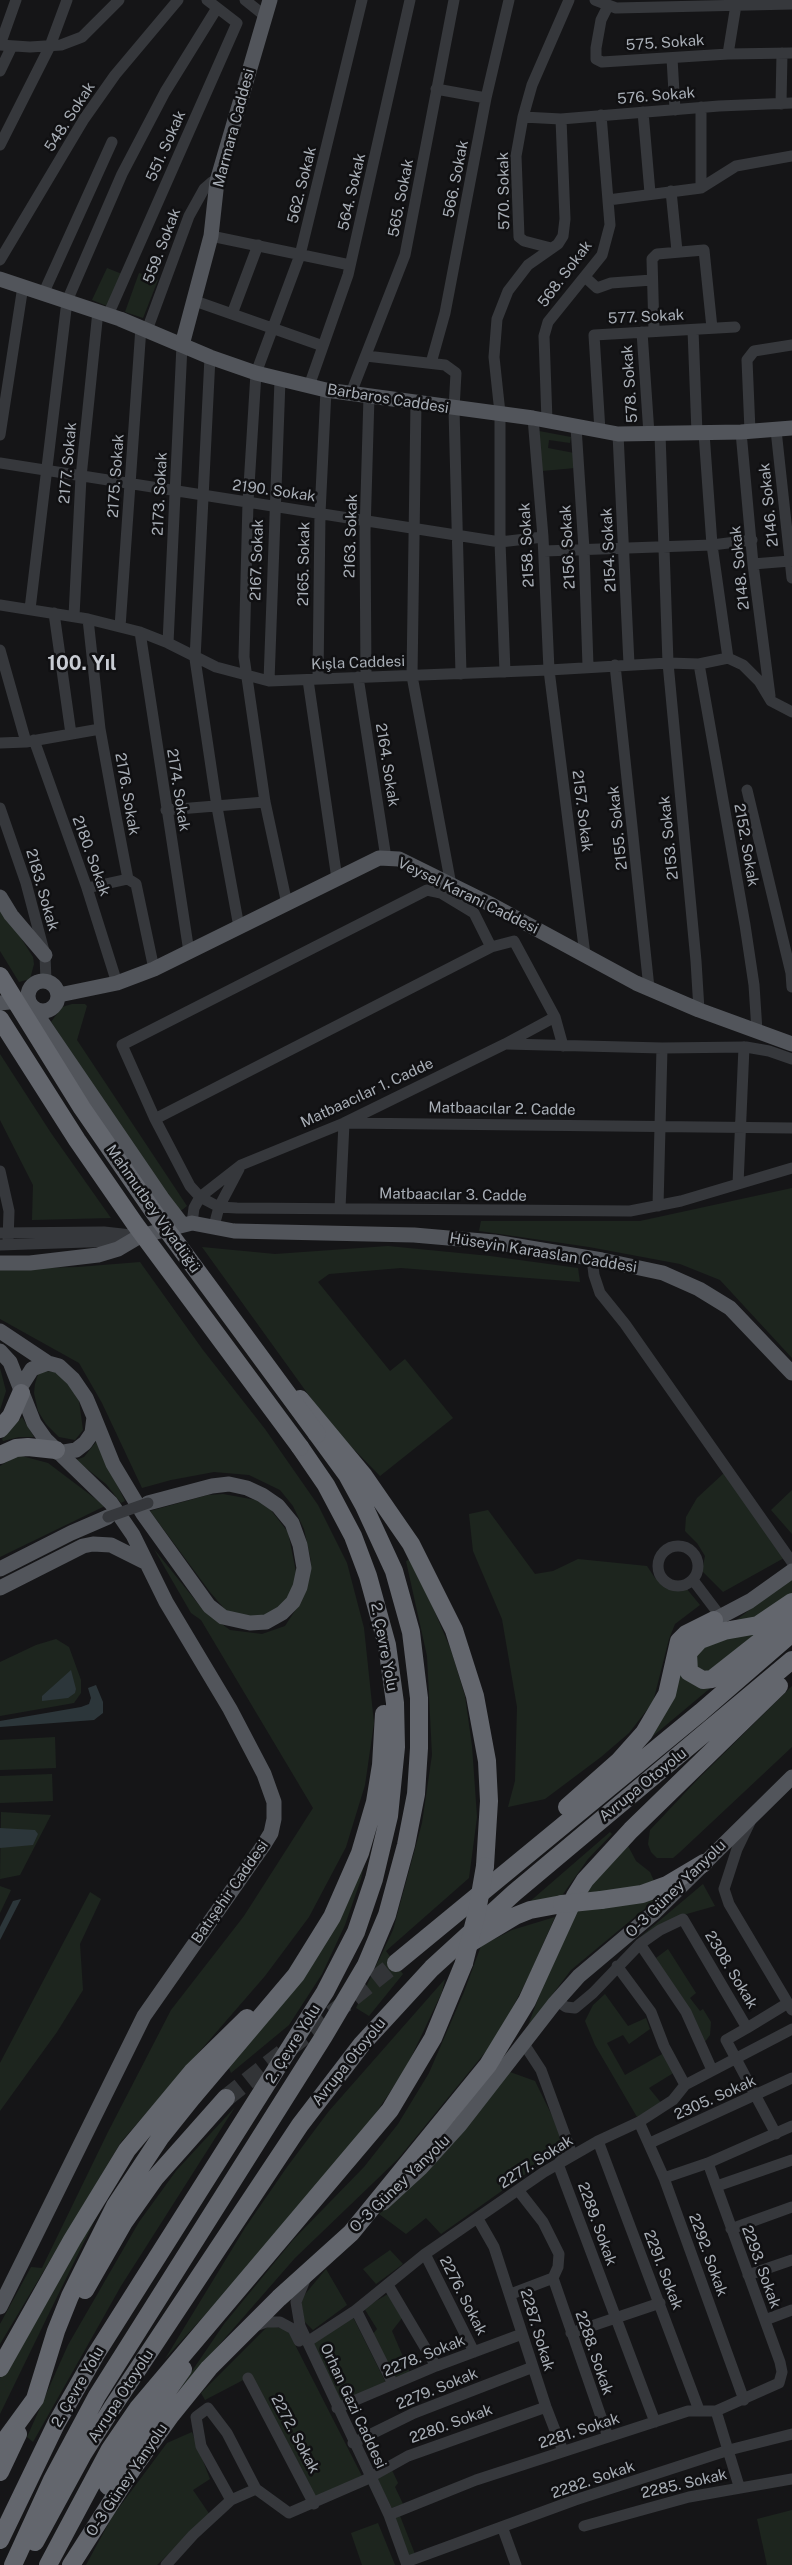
<!DOCTYPE html>
<html>
<head>
<meta charset="utf-8">
<style>
	body { margin:0 }
	canvas { display:block; background:#151517 }
</style>
</head>
<body>
<canvas width="792" height="2565"></canvas>
<script>
const context = document.querySelector('canvas').getContext('2d');
context.lineJoin = 'round';
function paint(path, color) { context.fillStyle = color; context.fill(path, 'evenodd'); }
const poly = rows => new Path2D(rows.map(r => 'M' + r).join(''));
function trace(path, color, width, dash) { context.strokeStyle = color; context.lineWidth = width; context.lineCap = dash ? 'butt' : 'round'; context.setLineDash(dash || []); context.stroke(path); }
function drawText(font, color, halo, rows, align = 'center') {
  context.font = font + ' "Public Sans",sans-serif'; context.lineWidth = 5; context.setLineDash([]); context.textBaseline = 'middle'; context.strokeStyle = halo; context.fillStyle = color; for (const [text, x, y, turn = 0] of rows) {
    context.save(); context.translate(x, y); context.rotate((+turn || 0) * Math.PI / 180); context.textAlign = isNaN(turn) ? turn : align; if (halo) context.strokeText(text, 0, 0); context.fillText(text, 0, 0); context.restore();
  }
}
paint(poly([
	[107,268,122,274,107,306,92,300],
	[139,273,158,280,143,318,125,312],
	[539,431,571,437,570,443,549,440,548,448,574,453,575,468,542,471],
	[0,905,33,957,34,964,30,979,19,982,0,951],
	[72,1004,85,1004,87,1006,77,1040,187,1206,178,1213,51,1022,62,1007],
	[0,1054,51,1133,111,1218,32,1220,33,1185,0,1120],
	[792,1188,792,1358,720,1280,680,1264,589,1247,479,1231,481,1221,640,1221],
	[388,1246,490,1256,578,1268,580,1282,401,1268,329,1274,318,1282,390,1371,405,1359,453,1418,380,1476,331,1426,202,1247,275,1254],
	[140,1262,203,1350,265,1429,318,1505,347,1563,364,1628,374,1723,365,1785,346,1847,309,1917,265,1976,121,2142,0,2344,0,2324,31,2267,42,2268,108,2132,171,2010,244,1916,313,1808,201,1620,191,1613,154,1549,204,1611,230,1630,262,1634,285,1626,302,1600,311,1561,304,1529,293,1506,280,1490,249,1475,214,1472,171,1480,142,1488,102,1403,79,1363,0,1319,0,1269,78,1267],
	[0,1368,6,1391,0,1410],
	[46,1371,55,1372,65,1379,79,1401,83,1430,75,1440,59,1437,46,1424,38,1411,34,1393,35,1384,38,1374],
	[22,1417,34,1437,19,1437,3,1441,2,1439],
	[96,1442,125,1501,121,1503,106,1484,76,1460,84,1457],
	[18,1455,48,1463,105,1506,0,1557,0,1466],
	[724,1473,784,1558,723,1592,702,1571,705,1556,697,1543,685,1531,686,1517,697,1498],
	[792,1490,792,1534,771,1510],
	[223,1494,256,1500,270,1509,288,1532,297,1577,292,1592,280,1608,266,1616,246,1619,228,1613,210,1592,150,1511,208,1495],
	[488,1510,535,1574,553,1571,578,1559,647,1566,655,1578,670,1586,686,1588,700,1605,675,1624,669,1639,653,1702,629,1733,601,1757,545,1799,508,1807,515,1781,517,1707,502,1619,473,1551,469,1514],
	[412,1558,451,1650,465,1696,472,1746,477,1817,469,1878,386,1951,403,1974,369,2016,356,2008,393,1930,422,1823,432,1755,427,1656,406,1561],
	[792,1576,792,1595,765,1616,734,1622],
	[765,1628,707,1672,696,1666,694,1654,701,1646],
	[56,1639,69,1647,81,1680,81,1693,74,1703,0,1716,0,1662,36,1645],
	[678,1665,714,1685,647,1741],
	[792,1686,792,1747,680,1852,673,1858,657,1858,651,1852,648,1844,650,1830,699,1778],
	[55,1737,56,1768,0,1770,0,1740],
	[52,1774,53,1801,0,1803,0,1776],
	[1,1812,51,1815,20,1875,0,1879],
	[610,1832,612,1834,588,1859,561,1897,527,1904],
	[626,1842,636,1861,650,1872,654,1881,628,1889,584,1894],
	[368,1845,361,1879,345,1925,322,1974,289,2025,231,2073,228,2066],
	[703,1884,715,1906,676,1917,633,1943],
	[0,1886,11,1890,0,1913],
	[90,1892,101,1899,80,1944,83,1990,57,2032,0,2111,0,2063],
	[660,1896,571,1970,527,2028,552,1962,576,1910],
	[555,1917,528,1978,496,2039,398,2159,295,2258,177,2393,224,2324,293,2240,364,2167,398,2124,429,2073,464,1992,481,1946,512,1930],
	[668,1949,696,1993,690,1998,700,2011,703,2009,711,2022,710,2035,704,2043,656,1958],
	[445,1979,442,1992,406,2068,368,2125,260,2254,165,2359,245,2228,287,2167,329,2111],
	[605,1994,628,2026,646,2018,650,2029,629,2044,623,2035,607,2043,625,2075,664,2053,675,2072,649,2088,662,2104,637,2117,595,2045,585,2021,593,2005],
	[510,2072,535,2081,561,2134,561,2149,441,2234,426,2218,406,2234,379,2214],
	[235,2107,121,2286,33,2442,27,2437,68,2345,139,2222,176,2171],
	[109,2191,56,2299,0,2414,0,2378],
	[390,2250,403,2264,376,2284,363,2269],
	[326,2269,347,2305,313,2330,304,2321,301,2299],
	[388,2294,402,2318,392,2331,410,2373,397,2381,372,2335,377,2329,364,2308],
	[353,2317,386,2383,339,2404,311,2345],
	[268,2326,287,2329,363,2478,314,2503,249,2377,205,2400,201,2393],
	[192,2432,210,2479,193,2490,210,2515,157,2565,86,2565,112,2517,167,2443],
	[392,2470,398,2483,395,2487,403,2504,392,2509,377,2478],
	[792,2510,792,2565,767,2565,757,2519],
	[400,2516,415,2554,407,2558,392,2519],
	[378,2523,395,2565,362,2565,351,2533]
]), '#1d251e');
paint(poly([
	[71,1670,76,1689,75,1693,68,1698,42,1701,42,1696],
	[96,1685,103,1702,103,1713,94,1720,0,1727,0,1721,81,1707,89,1704,91,1698,88,1688],
	[0,1828,35,1830,38,1834,33,1845,0,1848],
	[21,1899,0,1940,0,1927,13,1901]
]), '#2c363a');
trace(poly([
	[226,2098,396,1963]
]), '#323437', 18, [18, 9]);
trace(poly([
	[245,0,265,16],
	[595,0,616,8,792,4],
	[608,6,601,20,596,48,596,59,602,62,728,54,792,53],
	[0,45,30,47,61,45,82,37,119,0],
	[0,45,16,0],
	[728,54,736,5],
	[672,58,675,110],
	[0,71,12,46],
	[436,89,486,98],
	[781,104,782,53],
	[643,112,650,193],
	[523,117,561,119,719,106,792,103],
	[0,145,50,46,67,0],
	[701,188,701,107],
	[671,191,677,251],
	[608,200,701,188,736,166,792,156],
	[211,236,350,265],
	[551,248,524,241,519,237,516,156,523,117,532,85,569,0],
	[0,260,84,119,115,75,178,0],
	[585,277,597,288,611,283,652,280],
	[44,292,112,142],
	[195,301,323,346],
	[232,314,258,245],
	[108,315,237,23,207,0],
	[147,330,189,216,204,189,212,182,217,181],
	[693,330,697,433],
	[654,331,652,259,657,254,704,250,712,328],
	[642,332,649,434],
	[366,356,445,365,456,373,454,409,461,674],
	[210,357,195,659,217,807,239,927],
	[431,363,445,313,486,98,509,0],
	[309,386,348,275,410,0],
	[351,393,405,255,454,0],
	[416,402,412,676,451,885],
	[533,418,543,537,549,670,585,955],
	[547,421,544,336,548,322,602,255,610,225,601,115],
	[576,427,584,549,588,666],
	[776,430,792,578],
	[600,431,594,335,735,327],
	[750,431,747,360,754,351,792,345],
	[741,432,753,564,770,696],
	[704,433,712,545,728,658,743,665,759,681,771,701,792,712],
	[618,434,629,664],
	[660,434,668,663,696,961,699,1010],
	[0,435,23,286],
	[0,463,500,542,543,537],
	[544,551,712,545,752,540],
	[753,564,790,561],
	[0,605,88,619,140,632,168,643,216,667,269,681,549,670,668,663,699,664,728,658],
	[30,609,67,301,122,174,165,92,217,8],
	[54,613,71,734],
	[74,616,81,477,98,311],
	[88,619,100,729,114,806,128,879,136,884,154,969],
	[120,627,141,327],
	[140,632,189,952],
	[168,643,182,345],
	[0,650,26,742],
	[699,664,745,925,754,985,757,1031],
	[615,665,649,988],
	[505,672,500,542,500,413,494,357,497,319,508,291,528,265,558,244,563,236,565,219,561,119],
	[366,676,365,532,369,396],
	[358,677,386,858],
	[318,679,320,513,326,390],
	[308,680,337,879],
	[269,681,280,380],
	[34,740,87,888,117,983],
	[0,743,26,742,100,729],
	[747,790,791,973,792,987],
	[0,808,26,883,45,955,46,981],
	[166,810,265,802],
	[87,888,128,879],
	[287,904,265,802,244,657,248,502,256,373,300,255,362,0],
	[491,947,514,941,555,1017],
	[507,1044,662,1048,746,1047,769,1051,792,1059],
	[155,1119,491,947,474,913,441,893,427,890,122,1045,155,1119,190,1186,200,1197,219,1207,237,1208,630,1211,681,1201,792,1168],
	[0,1171,9,1211,8,1241],
	[738,1184,744,1047],
	[658,1206,662,1048],
	[340,1208,344,1123,792,1128],
	[192,1223,194,1208,200,1197,241,1165,344,1123,505,1044,555,1017,563,1046],
	[214,1226,219,1207,239,1169],
	[0,1233,104,1232,140,1236],
	[0,1245,115,1241,130,1237],
	[592,1258,594,1275,600,1293,625,1324,792,1562],
	'658 1566a20 20 0 1 1 40 0a20 20 0 1 1-40 0Z',
	[693,1580,721,1617],
	[750,1822,737,1849,724,1889,729,1904,792,2010],
	[640,1944,686,2012,712,2070],
	[617,1966,651,2012,664,2046,685,2085],
	[557,2001,566,2007,575,2008,593,1993,640,1944,660,1930,683,1919,747,2028,726,2040,776,2134],
	[747,2028,788,2003],
	[524,2044,541,2070,570,2149,558,2164,655,2422],
	[639,2122,664,2178,744,2400],
	[598,2141,699,2410],
	[650,2143,792,2078],
	[664,2178,708,2163,792,2126],
	[717,2186,792,2160],
	[518,2190,543,2222,559,2254,558,2267,553,2278,608,2437],
	[478,2219,494,2247,546,2407,563,2451],
	[731,2229,792,2207],
	[425,2254,474,2352],
	[748,2275,792,2260],
	[305,2280,296,2302,300,2326,389,2515,407,2565],
	[388,2285,436,2366],
	[511,2294,553,2278],
	[356,2310,393,2384],
	[765,2320,792,2310],
	[255,2326,266,2322,280,2322,293,2329,299,2341],
	[571,2333,660,2303],
	[307,2342,356,2310,425,2254,544,2172,598,2141,639,2122,673,2100,685,2085,792,2029],
	[248,2378,314,2504],
	[337,2408,436,2366,522,2334],
	[716,2411,739,2486],
	[353,2443,414,2413,533,2367],
	[231,2500,201,2446,196,2417,208,2408,227,2433,256,2489],
	[389,2515,476,2480,688,2411,716,2411,779,2383,782,2372,780,2362,708,2163],
	[584,2526,689,2497,792,2479],
	[503,2529,516,2565],
	[406,2562,575,2500,729,2450,792,2434],
	[166,2565,193,2535,231,2500,256,2489,289,2513,365,2480,408,2456,546,2407]
]), '#36383c', 11);
trace(poly([
	[0,279,120,319,210,357,256,373,326,390,533,418,618,434,741,432,792,428],
	[182,345,211,236,217,181,270,0],
	[0,897,11,915,45,955],
	'28 996a15 15 0 1 1 30 0a15 15 0 1 1-30 0Z',
	[59,995,117,983,154,969,379,858,399,859,492,905,636,983,699,1010,792,1044],
	[0,1003,26,1000],
	[38,1011,42,1022,162,1198,182,1224],
	[0,1263,30,1263,98,1255,118,1249,140,1236,192,1223,234,1231,414,1235,494,1242,602,1260,663,1273,699,1289,730,1308,792,1373],
	[0,1331,48,1363,59,1366,73,1379,86,1398,94,1417,92,1433,85,1443,76,1450,58,1453],
	[0,1351,10,1362,34,1423,46,1440,111,1503,133,1535,166,1602,230,1709,264,1774,274,1802,274,1819,271,1833,263,1846,144,2016,0,2307],
	[20,1388,32,1369,48,1363],
	[94,1417,113,1464,143,1514,209,1606,223,1617,250,1623,266,1622,282,1613,293,1602,300,1587,304,1568,300,1545,292,1523,278,1506,262,1495,247,1488,229,1484,212,1486,148,1503],
	[0,1569,71,1533,108,1517],
	[0,1588,83,1546,93,1544,111,1545,145,1562],
	[714,1620,750,1601,792,1571],
	[383,2203,421,2168,460,2125,554,2004,579,1976,655,1912,792,1777]
]), '#52555b', 15);
trace(poly([
	[300,1399,364,1476,411,1544,454,1630,475,1696,487,1761,489,1801,485,1866],
	[0,1429,11,1416,21,1393],
	[0,1455,16,1448,28,1447,56,1450],
	[792,1602,758,1625,724,1631,700,1640,688,1653,689,1672,703,1680,712,1679,792,1616],
	[567,1807,619,1761,644,1733,667,1694,679,1641,686,1634,714,1620],
	[601,1900,642,1894,667,1885,704,1863],
	[470,1943,515,1916,530,1910,562,1904],
	[396,1963,701,1712,792,1633],
	[85,2290,124,2222,155,2178,226,2098],
	[0,2368,72,2240,127,2150,192,2072,247,2018],
	[0,2447,35,2399,56,2331,70,2296,115,2206,160,2138,192,2098,296,1975,332,1917,360,1853,375,1802,381,1765,384,1714],
	[0,2472,18,2434],
	[108,2486,151,2414,183,2369],
	[0,2540,56,2424,96,2354,325,1992,356,1932,374,1879,389,1816,396,1747,395,1703,387,1645,368,1576,353,1536,326,1485,300,1447],
	[35,2542,83,2454,112,2408,300,2125,362,2044,432,1968,514,1893,792,1660],
	[13,2565,52,2480,97,2396,324,2036,366,1965,387,1915,406,1845,416,1794,419,1748,419,1698,411,1632,394,1571,364,1506,347,1475,317,1434],
	[48,2565,110,2449,138,2408,390,2110,433,2038,464,1963],
	[71,2565,133,2468,171,2415,209,2368,279,2298,351,2233,488,2065,527,2001,575,1896,585,1880,631,1830,779,1686]
]), '#63666d', 18);
trace(poly([
	[108,1517,148,1503]
]), '#36383c', 11);
trace(poly([
	[0,976,82,1108,153,1211,317,1434],
	[0,1019,77,1140,135,1224,300,1447],
	[562,1904,601,1900],
	[464,1963,477,1912,485,1866]
]), '#63666d', 18);
drawText('15px', '#a8aeb6', '#101012', [
	["575. Sokak",665,43,-4],
	["576. Sokak",656,96,-5],
	["548. Sokak",70,117,-57],
	["Marmara Caddesi",234,128,-75],
	["551. Sokak",166,146,-66],
	["566. Sokak",456,179,-79],
	["562. Sokak",302,185,-76],
	["570. Sokak",504,191,-91],
	["564. Sokak",352,192,-77],
	["565. Sokak",401,198,-79],
	["559. Sokak",162,246,-69],
	["568. Sokak",565,274,-53],
	["577. Sokak",646,317,-3],
	["578. Sokak",630,384,-94],
	["Barbaros Caddesi",388,399,9],
	["2177. Sokak",68,463,-85],
	["2175. Sokak",116,476,-86],
	["2190. Sokak",274,491,8],
	["2173. Sokak",160,494,-87],
	["2146. Sokak",769,505,-96],
	["2163. Sokak",351,536,-88],
	["2158. Sokak",527,545,-93],
	["2156. Sokak",568,547,-93],
	["2154. Sokak",609,550,-93],
	["2167. Sokak",257,560,-88],
	["2165. Sokak",304,564,-89],
	["2148. Sokak",740,568,-96],
	["Kışla Caddesi",358,663,-2],
	["2164. Sokak",387,765,81],
	["2174. Sokak",178,790,81],
	["2176. Sokak",127,794,80],
	["2157. Sokak",582,811,83],
	["2155. Sokak",618,828,-96],
	["2153. Sokak",669,838,-96],
	["2152. Sokak",746,845,80],
	["2180. Sokak",91,856,70],
	["2183. Sokak",42,890,74],
	["Veysel Karani Caddesi",468,896,26],
	["Matbaacılar 1. Cadde",367,1093,-25],
	["Matbaacılar 2. Cadde",502,1109,1],
	["Matbaacılar 3. Cadde",453,1195,1],
	["Mahmutbey Viyadüğü",153,1209,55],
	["Hüseyin Karaaslan Caddesi",543,1253,9],
	["2. Çevre Yolu",384,1647,79],
	["Avrupa Otoyolu",643,1785,-39],
	["O-3 Güney Yanyolu",676,1889,-44],
	["Batışehir Caddesi",230,1892,-55],
	["2308. Sokak",731,1970,59],
	["2. Çevre Yolu",293,2044,-58],
	["Avrupa Otoyolu",349,2062,-51],
	["2305. Sokak",715,2098,-24],
	["2277. Sokak",536,2162,-33],
	["O-3 Güney Yanyolu",400,2184,-44],
	["2289. Sokak",597,2224,70],
	["2292. Sokak",708,2255,70],
	["2293. Sokak",761,2267,70],
	["2291. Sokak",663,2270,69],
	["2276. Sokak",463,2296,63],
	["2287. Sokak",537,2330,73],
	["2288. Sokak",594,2353,71],
	["2278. Sokak",424,2356,-22],
	["2. Çevre Yolu",78,2387,-60],
	["2279. Sokak",437,2389,-22],
	["Avrupa Otoyolu",121,2396,-57],
	["Orhan Gazi Caddesi",353,2406,65],
	["2280. Sokak",451,2424,-20],
	["2281. Sokak",579,2431,-18],
	["2272. Sokak",295,2434,62],
	["O-3 Güney Yanyolu",127,2480,-56],
	["2282. Sokak",593,2480,-19],
	["2285. Sokak",684,2484,-13]
]);
drawText('bold 20px', '#c8ccd3', '#101012', [
	["100. Yıl",82,664]
]);
</script>
</body>
</html>
